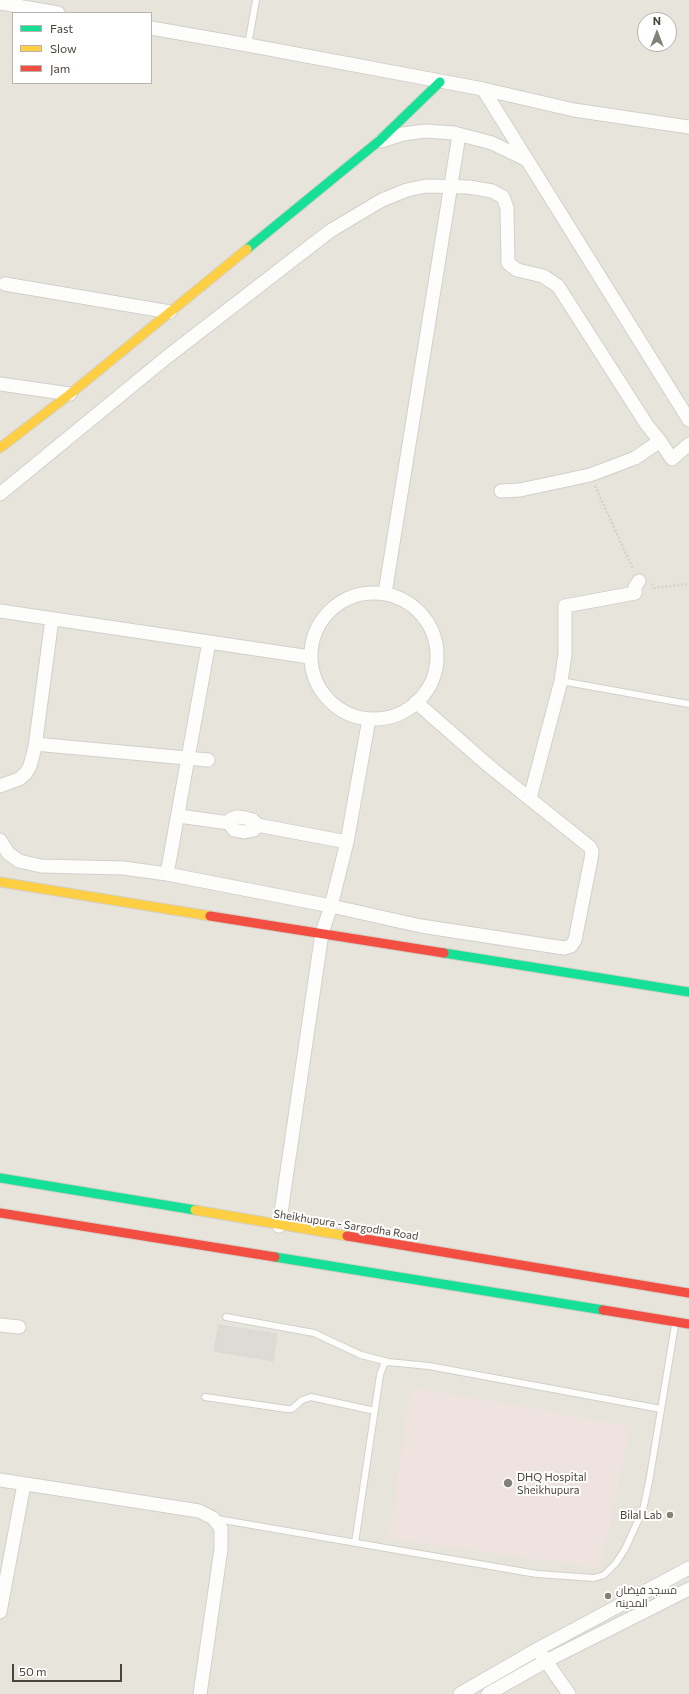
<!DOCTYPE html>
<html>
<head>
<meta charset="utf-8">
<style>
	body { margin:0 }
	#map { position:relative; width:689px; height:1694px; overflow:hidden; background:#f4f2ee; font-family:Commissioner,sans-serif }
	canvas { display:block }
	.legend { position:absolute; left:12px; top:12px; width:140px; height:72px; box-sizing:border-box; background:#fff; border:1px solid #b7b4b0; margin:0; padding:5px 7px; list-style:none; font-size:12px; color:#4b4439 }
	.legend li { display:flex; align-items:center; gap:8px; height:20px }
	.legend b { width:20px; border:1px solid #b7b4b0 }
	.north { position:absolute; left:637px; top:12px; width:40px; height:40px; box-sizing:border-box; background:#fff; border:1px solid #b7b4b0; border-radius:50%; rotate:0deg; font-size:11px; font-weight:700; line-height:16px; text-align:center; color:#4b4439 }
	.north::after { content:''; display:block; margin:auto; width:14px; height:18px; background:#868178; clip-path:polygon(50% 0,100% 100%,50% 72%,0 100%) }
	.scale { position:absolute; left:12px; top:1664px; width:110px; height:18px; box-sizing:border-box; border:2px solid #4b4439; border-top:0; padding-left:5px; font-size:12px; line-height:14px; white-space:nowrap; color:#4b4439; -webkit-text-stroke:3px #fff; paint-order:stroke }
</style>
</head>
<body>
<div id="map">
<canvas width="689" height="1694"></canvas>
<ul class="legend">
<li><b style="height:5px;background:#16e098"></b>Fast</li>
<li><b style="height:5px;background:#ffcf43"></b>Slow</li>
<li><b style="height:5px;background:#f24e42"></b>Jam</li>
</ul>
<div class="north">N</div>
<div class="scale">50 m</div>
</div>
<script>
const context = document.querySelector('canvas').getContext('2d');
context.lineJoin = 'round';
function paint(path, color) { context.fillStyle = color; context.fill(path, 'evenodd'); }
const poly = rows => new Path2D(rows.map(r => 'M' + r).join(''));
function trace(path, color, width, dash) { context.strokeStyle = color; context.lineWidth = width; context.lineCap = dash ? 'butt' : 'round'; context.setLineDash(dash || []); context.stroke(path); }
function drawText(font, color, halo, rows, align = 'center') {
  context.font = font + ' Commissioner,Cairo,sans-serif'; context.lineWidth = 4; context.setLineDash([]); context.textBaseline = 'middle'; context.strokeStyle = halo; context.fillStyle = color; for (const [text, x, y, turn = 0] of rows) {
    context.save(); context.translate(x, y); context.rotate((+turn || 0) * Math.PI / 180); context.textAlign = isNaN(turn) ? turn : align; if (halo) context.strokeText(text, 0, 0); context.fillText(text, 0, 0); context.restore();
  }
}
paint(poly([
	[0,0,689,0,689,1694,0,1694],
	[13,13,151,13,151,83,13,83],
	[645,20,669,20,669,44,645,44]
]), '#e7e4dc');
paint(poly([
	[411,1387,631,1426,601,1568,389,1539]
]), '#eee3df');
const building = poly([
	[219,1325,277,1334,273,1361,214,1351,219,1325]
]);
paint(building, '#dedbd6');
trace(building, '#dcd9d4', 1);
const lane = poly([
	[248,45,256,0],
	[561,681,689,704],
	[226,1317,314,1333,361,1355,388,1362],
	[205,1397,287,1409,292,1409,302,1400,311,1397,375,1411],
	[217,1519,537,1574,594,1578,604,1575,616,1563,625,1549,643,1510,649,1482,675,1325],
	[355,1543,380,1375,384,1364,388,1362,429,1366,661,1409]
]);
const street = poly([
	[0,3,58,13],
	[151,28,248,45,483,89,574,110,689,127],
	[483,89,689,420],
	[381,141,403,134,425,131,454,133,492,143,527,160],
	[5,284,170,312],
	[0,384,70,394],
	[501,491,520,490,590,475,635,458,660,441,672,459,689,444],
	[0,494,167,357,330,231,382,200,407,190,426,186,469,187,492,191,503,197,507,208,508,263,517,270,543,276,558,286,647,425,660,441],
	'311 656a63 63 0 1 1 126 0a63 63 0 1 1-126 0Z',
	[385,593,459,135],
	[0,611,310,657],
	[35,744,208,760],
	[0,786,19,779,26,773,30,766,35,747,52,619],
	[530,798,561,681,565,654,565,606,635,593,635,587,639,581],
	[179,816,229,823,234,830,244,832,254,830,257,825],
	[229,823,231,819,237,817,245,818,253,820,257,825,347,842],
	[0,840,8,853,19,861,41,866,123,868,167,874,331,906,421,926,564,948,571,946,575,940,591,859,592,852,590,847,489,766,416,702],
	[167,874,209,642],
	[279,1226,322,933,331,906,347,842,369,719],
	[0,1325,19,1327],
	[0,1480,199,1511,213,1518,221,1528,221,1549,200,1694],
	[0,1612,24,1484],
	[541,1654,569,1694],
	[460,1694,538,1649,689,1568],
	[488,1694,546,1661,689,1589]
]);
const fast = poly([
	[247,249,379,141,440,82],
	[444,953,689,992],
	[0,1178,195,1210],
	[275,1257,603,1310]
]);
const slow = poly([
	[0,448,70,394,247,249],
	[0,882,210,916],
	[195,1210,347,1236]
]);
const jam = poly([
	[210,916,444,953],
	[0,1213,275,1257],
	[347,1236,689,1293],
	[603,1310,689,1324]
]);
trace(lane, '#d2d0cb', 8);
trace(street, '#d2d0cb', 15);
trace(fast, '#d3cfc5', 11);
trace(slow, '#d3cfc5', 11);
trace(jam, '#d3cfc5', 11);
trace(poly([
	[595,486,633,569],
	[652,584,654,588,689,584]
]), '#d3d2cc', 2.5, [2, 2]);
trace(lane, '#fdfdfc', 6);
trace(street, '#fdfdfc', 13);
trace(fast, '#16e098', 9);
trace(slow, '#ffcf43', 9);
trace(jam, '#f24e42', 9);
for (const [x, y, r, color] of [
	[508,1483,5,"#868178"],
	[670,1515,4,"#868178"],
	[608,1596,4,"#868178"]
]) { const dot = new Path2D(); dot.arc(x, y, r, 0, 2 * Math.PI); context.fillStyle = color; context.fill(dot); trace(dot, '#fff', 1.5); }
drawText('11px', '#4b4439', '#fff', [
	["Sheikhupura - Sargodha Road",346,1225,9]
]);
drawText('11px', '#4b4439', '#fff', [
	["DHQ Hospital",517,1477],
	["Sheikhupura",517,1490],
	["Bilal Lab",662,1515,"right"],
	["مسجد فیضان",616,1590],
	["المدینہ",616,1603]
], 'left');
</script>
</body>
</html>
